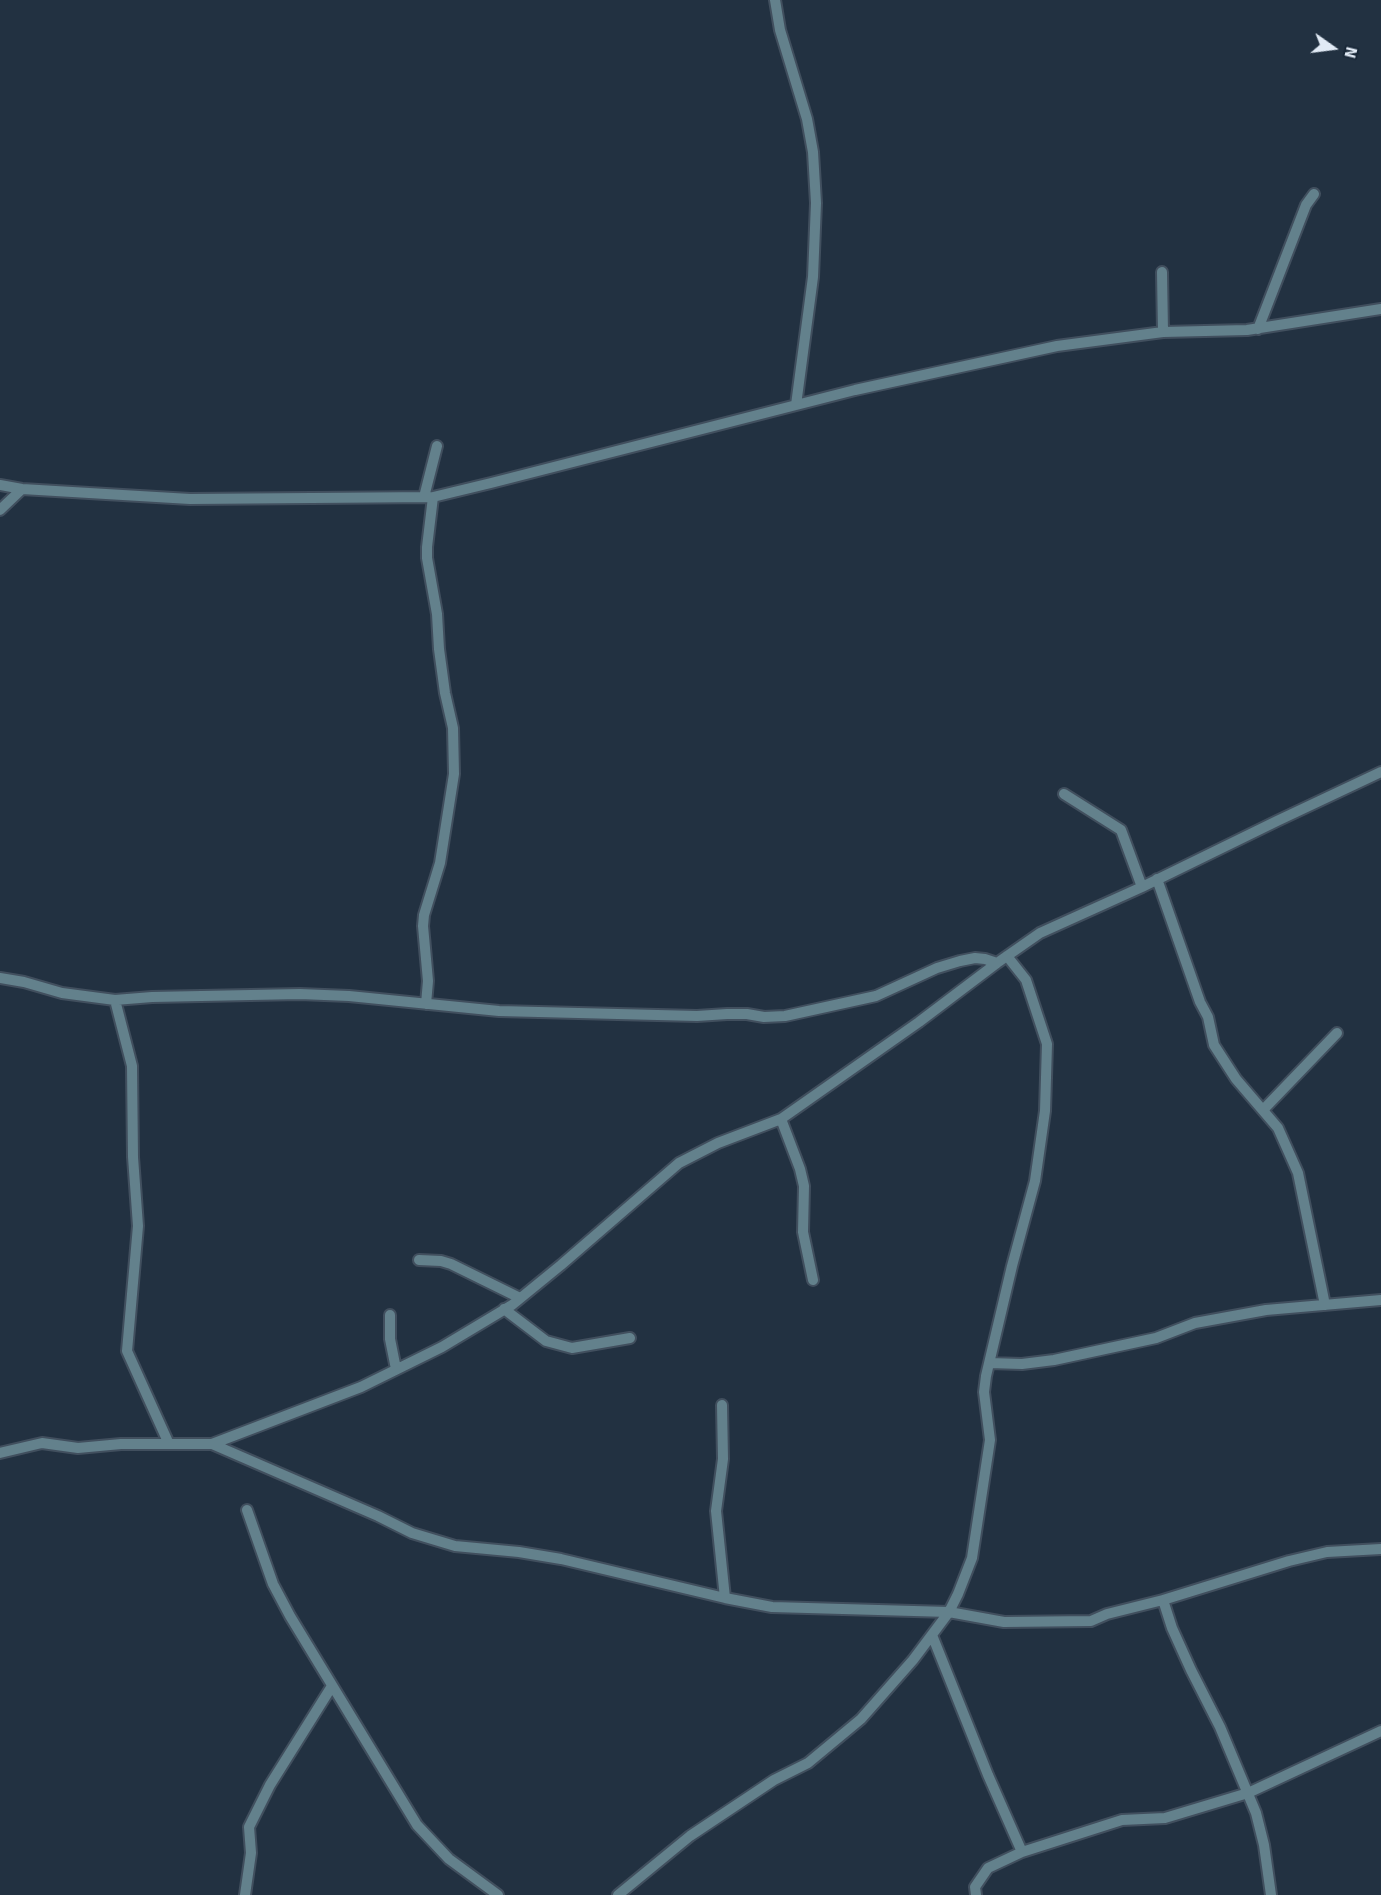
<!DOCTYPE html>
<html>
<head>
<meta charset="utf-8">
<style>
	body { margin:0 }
	#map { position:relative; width:1381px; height:1895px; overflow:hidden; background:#223141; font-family:Signika,sans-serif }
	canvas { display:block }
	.north { position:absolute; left:1303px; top:18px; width:60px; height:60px; -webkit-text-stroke:4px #182737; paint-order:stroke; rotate:104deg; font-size:16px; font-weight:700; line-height:24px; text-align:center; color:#e1eaf5 }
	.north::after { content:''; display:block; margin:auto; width:21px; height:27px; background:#e1eaf5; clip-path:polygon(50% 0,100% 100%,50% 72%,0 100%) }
</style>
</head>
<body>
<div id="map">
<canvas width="1381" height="1895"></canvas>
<div class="north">N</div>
</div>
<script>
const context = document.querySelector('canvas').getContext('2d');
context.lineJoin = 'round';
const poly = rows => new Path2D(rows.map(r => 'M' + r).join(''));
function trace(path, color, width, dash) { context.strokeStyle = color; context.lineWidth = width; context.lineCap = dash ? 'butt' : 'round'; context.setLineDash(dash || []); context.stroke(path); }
const minor = poly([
	[775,0,780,30,807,119,813,152,816,203,813,277,796,405],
	[1162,272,1163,332],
	[1258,329,1306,205,1314,194],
	[0,485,22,489,190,499,433,497,491,483,855,390,1057,346,1163,332,1247,330,1381,309],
	[424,497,437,446],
	[0,510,22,489],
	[1064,794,1121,830,1142,887],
	[1157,879,1200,1002,1208,1017,1214,1045,1236,1079,1278,1128,1298,1173,1325,1305],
	[0,978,24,982,62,993,115,1000,152,997,300,994,349,996,499,1011,697,1016,727,1014,747,1014,764,1017,785,1016,876,996,937,968,960,961,975,958,985,959,997,963],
	[115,1000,132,1066,133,1157,138,1226,127,1351,169,1444],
	[426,1004,428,981,423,926,424,915,440,863,454,774,453,728,445,693,439,649,437,614,427,558,427,547,433,497],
	[1263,1110,1337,1033],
	[781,1119,800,1169,804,1186,803,1232,813,1280],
	[419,1260,441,1261,451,1264,520,1298],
	[504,1309,546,1341,572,1348,630,1338],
	[390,1315,390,1339,396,1369],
	[989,1363,1022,1364,1054,1360,1156,1338,1195,1323,1266,1310,1381,1300],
	[722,1405,723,1459,716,1511,725,1598],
	[212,1444,378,1516,412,1533,455,1546,519,1552,561,1559,725,1598,772,1607,949,1612,1004,1622,1091,1621,1107,1614,1163,1600,1289,1561,1327,1552,1381,1549],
	[0,1453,42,1443,78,1448,121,1444,212,1444,361,1387,442,1347,512,1305,561,1265,679,1163,718,1143,781,1119,919,1022,997,963,1040,933,1142,887,1277,821,1381,772],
	[247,1510,273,1584,290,1616,417,1825,449,1859,498,1895],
	[1163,1600,1172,1628,1191,1670,1220,1727,1256,1813,1264,1845,1271,1895],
	[932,1635,988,1775,1022,1852],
	[245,1895,251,1853,249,1827,270,1785,332,1686],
	[618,1895,690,1836,774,1780,808,1763,861,1719,913,1660,949,1612,958,1594,972,1558,990,1440,984,1392,986,1376,1012,1266,1035,1181,1045,1111,1047,1044,1026,980,1007,956],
	[976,1895,975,1887,988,1868,1022,1852,1122,1820,1165,1818,1248,1793,1381,1731]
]);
trace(minor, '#414f5e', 14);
trace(minor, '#63818c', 10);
</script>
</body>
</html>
